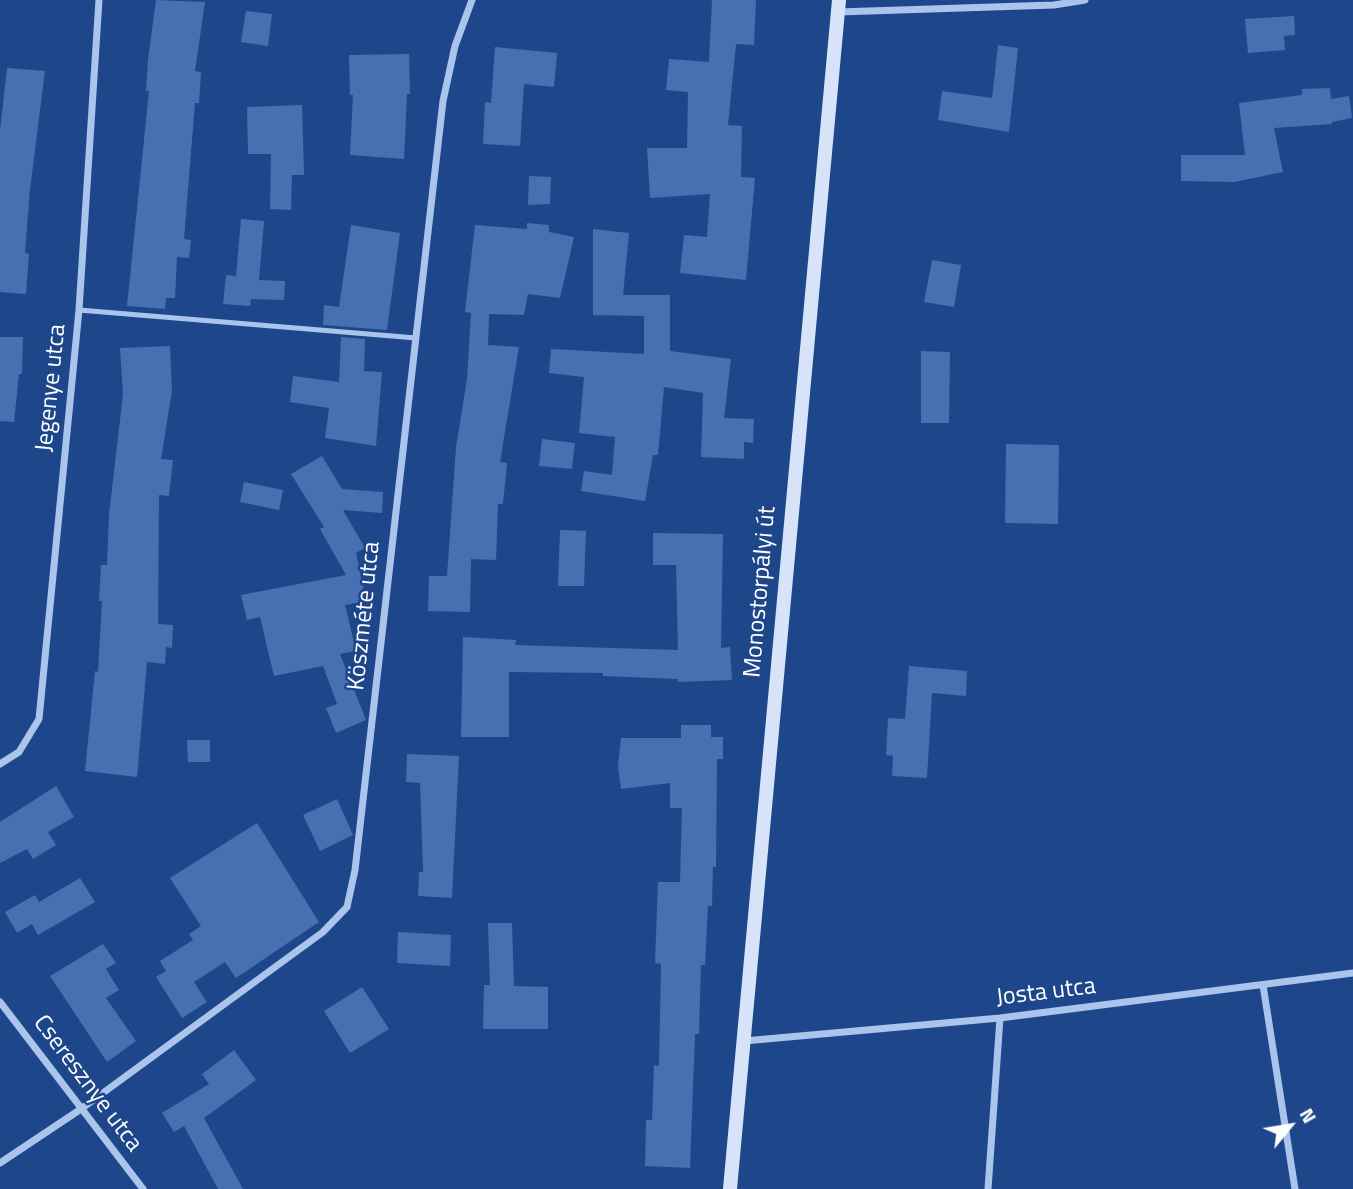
<!DOCTYPE html>
<html>
<head>
<meta charset="utf-8">
<style>
	body { margin:0 }
	#map { position:relative; width:1353px; height:1189px; overflow:hidden; background:#1e478b; font-family:"Titillium Web",sans-serif }
	canvas { display:block }
	.north { position:absolute; left:1255px; top:1091px; width:70px; height:70px; -webkit-text-stroke:5px #1e478b; paint-order:stroke; rotate:60deg; font-size:19px; font-weight:700; line-height:28px; text-align:center; color:#fff }
	.north::after { content:''; display:block; margin:auto; width:24px; height:32px; background:#fff; clip-path:polygon(50% 0,100% 100%,50% 72%,0 100%) }
</style>
</head>
<body>
<div id="map">
<canvas width="1353" height="1189"></canvas>
<div class="north">N</div>
</div>
<script>
const context = document.querySelector('canvas').getContext('2d');
context.lineJoin = 'round';
function paint(path, color) { context.fillStyle = color; context.fill(path, 'evenodd'); }
const poly = rows => new Path2D(rows.map(r => 'M' + r).join(''));
function trace(path, color, width, dash) { context.strokeStyle = color; context.lineWidth = width; context.lineCap = dash ? 'butt' : 'round'; context.setLineDash(dash || []); context.stroke(path); }
function drawText(font, color, halo, rows, align = 'center') {
  context.font = font + ' "Titillium Web",sans-serif'; context.lineWidth = 5; context.setLineDash([]); context.textBaseline = 'middle'; context.strokeStyle = halo; context.fillStyle = color; for (const [text, x, y, turn = 0] of rows) {
    context.save(); context.translate(x, y); context.rotate((+turn || 0) * Math.PI / 180); context.textAlign = isNaN(turn) ? turn : align; if (halo) context.strokeText(text, 0, 0); context.fillText(text, 0, 0); context.restore();
  }
}
paint(poly([
	[156,0,205,2,195,71,201,72,199,103,195,103,184,239,191,240,189,258,177,257,175,298,166,298,165,309,127,306,149,91,146,91,148,59],
	[712,0,756,0,754,45,736,44,728,125,742,126,741,177,755,178,746,280,680,273,684,235,707,237,710,194,650,198,647,148,687,148,688,92,666,90,669,59,709,62],
	[246,11,272,14,268,46,241,42],
	[1294,16,1295,35,1284,36,1285,50,1248,53,1245,19],
	[998,45,1018,48,1009,132,938,120,942,91,992,98],
	[495,47,557,53,554,87,524,84,520,146,483,144,485,102,491,103],
	[409,54,410,94,407,94,404,159,350,155,353,95,350,95,349,55],
	[7,68,45,71,30,189,25,253,29,254,26,294,0,292,0,130],
	[1330,88,1331,99,1349,96,1352,118,1332,122,1332,124,1274,128,1283,172,1234,182,1181,181,1181,155,1245,155,1239,103,1302,95,1302,89],
	[302,105,304,175,292,175,291,210,270,209,271,154,248,154,247,107],
	[529,176,551,177,550,204,528,205],
	[241,219,264,221,259,280,285,281,284,300,251,299,250,306,223,304,226,275,236,276],
	[527,223,549,225,549,232,574,237,560,298,528,294,524,315,489,314,488,345,519,347,500,462,507,463,503,504,498,504,496,560,471,559,470,612,428,611,429,576,447,576,456,447,467,379,471,313,465,312,475,225,527,229],
	[351,225,400,233,387,330,323,325,324,305,339,307],
	[593,229,629,233,623,295,670,295,670,351,731,359,724,418,754,419,753,443,744,442,744,459,701,457,703,393,664,387,658,455,653,455,645,501,581,491,584,471,612,475,615,437,579,433,584,377,549,373,551,349,644,354,644,316,593,315],
	[932,260,961,265,954,307,924,302],
	[0,337,23,337,22,374,19,374,14,422,0,421],
	[341,337,365,339,364,371,382,372,376,446,325,438,329,408,290,402,293,376,339,382],
	[170,346,172,391,161,459,173,460,169,496,159,495,158,624,173,625,172,648,166,647,165,664,147,662,137,777,85,771,95,671,98,672,102,601,99,601,101,565,107,565,109,515,123,394,120,348],
	[921,351,950,352,949,423,921,423],
	[542,439,575,443,572,469,539,466],
	[1006,444,1059,445,1058,524,1005,523],
	[322,456,342,489,383,492,382,513,343,510,365,548,356,553,366,601,345,605,356,651,340,654,366,720,336,733,326,708,337,704,323,666,274,676,260,617,247,620,241,595,346,575,320,529,324,527,291,474],
	[244,482,283,490,279,510,240,502],
	[560,530,586,531,584,586,558,586],
	[653,533,723,534,721,648,730,647,732,680,678,682,678,679,603,676,603,673,509,672,509,737,461,737,463,637,516,640,515,645,678,650,676,565,653,565],
	[909,666,967,671,966,696,932,693,927,778,892,776,893,756,886,755,888,718,905,719],
	[681,725,711,725,711,737,723,737,723,759,717,759,716,867,713,867,712,906,708,906,705,965,701,965,699,1034,695,1034,690,1168,645,1166,646,1120,652,1120,654,1065,659,1066,661,964,655,963,658,882,680,882,682,808,670,808,670,783,621,789,618,766,621,738,681,738],
	[187,740,210,740,210,762,188,762],
	[407,754,459,756,452,898,418,896,419,872,423,872,420,783,406,782],
	[56,786,74,817,48,832,56,845,33,859,27,849,0,863,0,822],
	[337,799,353,835,320,851,303,815],
	[257,823,319,922,236,978,225,962,194,982,207,1002,182,1018,156,977,166,971,160,961,193,940,189,934,201,926,170,878],
	[80,878,95,902,38,935,32,924,17,933,5,912,35,895,39,902],
	[488,923,512,923,514,986,548,987,548,1029,483,1029,484,985,490,985],
	[398,932,451,935,450,966,397,963],
	[103,944,116,963,106,969,119,990,106,998,136,1041,107,1062,50,976],
	[362,987,389,1029,350,1053,324,1011],
	[234,1050,256,1080,204,1118,243,1189,218,1189,184,1126,174,1132,162,1113,209,1084,202,1074]
]), '#4670b2');
trace(poly([
	[79,310,416,338]
]), '#aac4ec', 5);
trace(poly([
	[838,12,1054,5,1085,0],
	[0,764,19,752,39,719,79,310,99,0],
	[1263,985,1295,1189],
	[0,1002,143,1189],
	[744,1041,1000,1018,1353,973],
	[0,1163,81,1109,323,932,347,907,355,870,443,101,455,46,472,0],
	[988,1189,1000,1018]
]), '#aac4ec', 7);
trace(poly([
	[730,1189,839,0]
]), '#d6e3f9', 14);
drawText('24px', '#fff', '#1e478b', [
	["Jegenye utca",52,388,-84],
	["Monostorpályi út",761,592,-85],
	["Köszméte utca",365,616,-84],
	["Josta utca",1046,993,-7],
	["Cseresznye utca",87,1084,53]
]);
</script>
</body>
</html>
